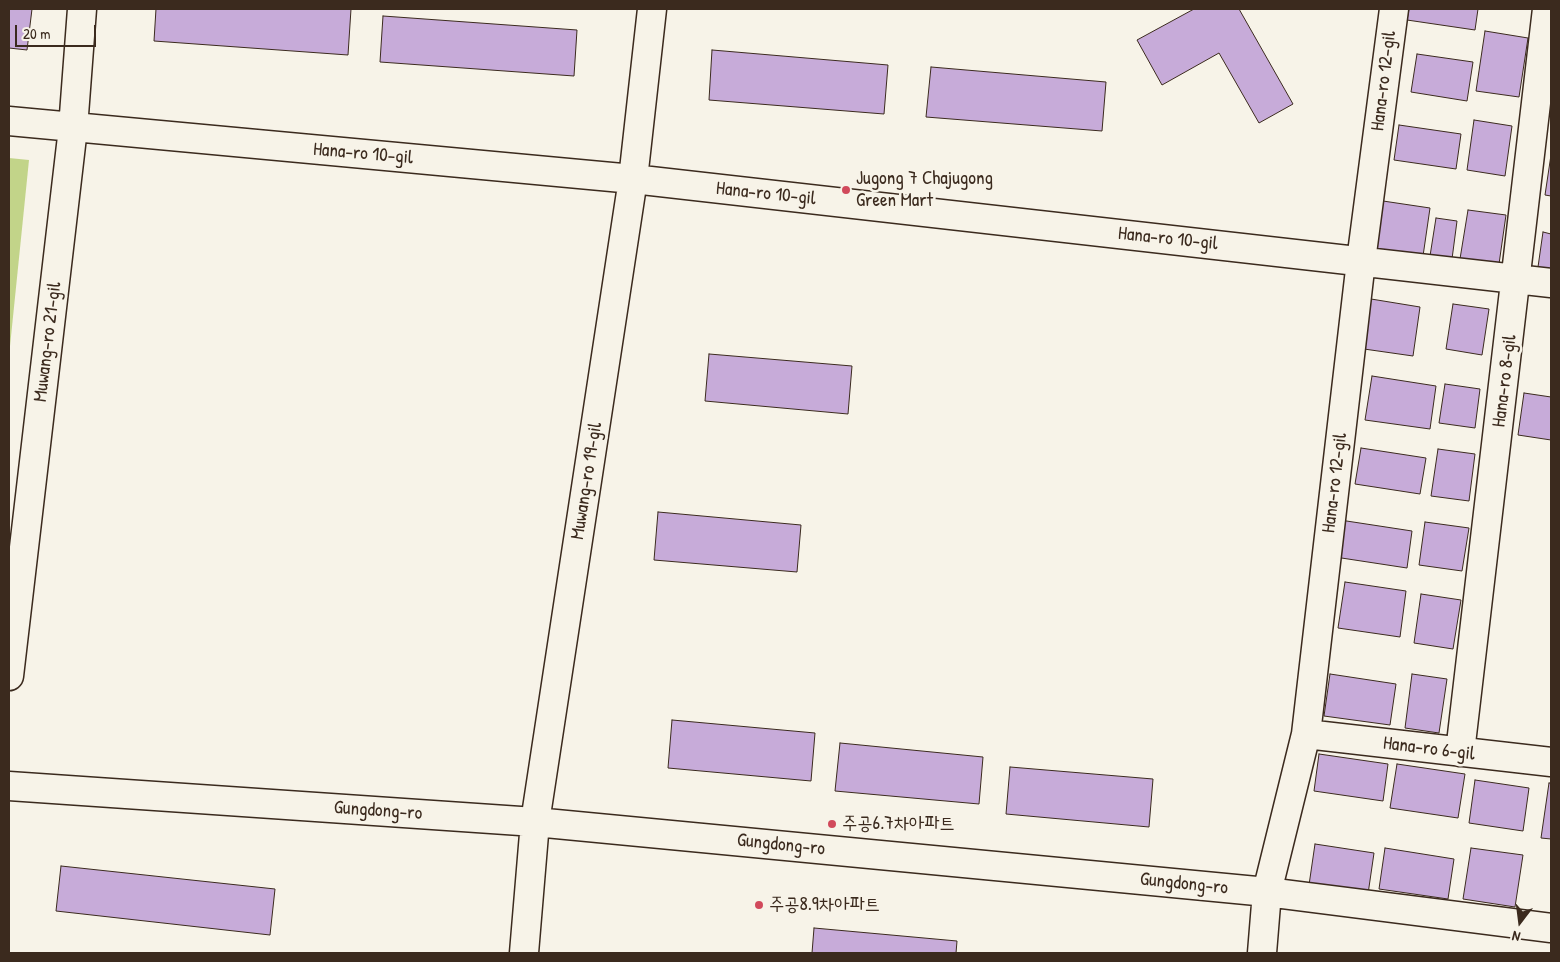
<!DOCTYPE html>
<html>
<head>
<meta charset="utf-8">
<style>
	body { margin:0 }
	#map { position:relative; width:1560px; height:962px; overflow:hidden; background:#f7f3e8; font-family:"Patrick Hand",sans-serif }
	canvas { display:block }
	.frame { position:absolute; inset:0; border:10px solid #3b2a1e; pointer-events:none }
	.north { position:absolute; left:1495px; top:897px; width:50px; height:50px; -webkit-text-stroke:4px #f7f3e8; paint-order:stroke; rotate:195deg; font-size:14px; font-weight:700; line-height:20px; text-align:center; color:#3b2a1e }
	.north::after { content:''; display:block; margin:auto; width:18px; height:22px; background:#3b2a1e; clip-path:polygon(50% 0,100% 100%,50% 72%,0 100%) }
	.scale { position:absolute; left:15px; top:25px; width:81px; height:22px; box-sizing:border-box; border:2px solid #3b2a1e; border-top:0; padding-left:6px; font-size:15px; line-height:18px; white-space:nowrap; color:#3b2a1e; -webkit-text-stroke:4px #f7f3e8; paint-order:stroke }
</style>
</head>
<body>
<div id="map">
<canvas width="1560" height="962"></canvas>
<div class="frame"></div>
<div class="north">N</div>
<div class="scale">20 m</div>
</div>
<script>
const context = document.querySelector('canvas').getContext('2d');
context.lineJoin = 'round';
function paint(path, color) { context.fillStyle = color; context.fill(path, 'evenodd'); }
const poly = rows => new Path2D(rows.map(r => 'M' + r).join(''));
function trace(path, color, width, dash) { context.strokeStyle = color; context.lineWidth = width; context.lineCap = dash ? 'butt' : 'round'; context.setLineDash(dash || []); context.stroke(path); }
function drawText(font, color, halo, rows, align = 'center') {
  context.font = font + ' "Patrick Hand","Poor Story",sans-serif'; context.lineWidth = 5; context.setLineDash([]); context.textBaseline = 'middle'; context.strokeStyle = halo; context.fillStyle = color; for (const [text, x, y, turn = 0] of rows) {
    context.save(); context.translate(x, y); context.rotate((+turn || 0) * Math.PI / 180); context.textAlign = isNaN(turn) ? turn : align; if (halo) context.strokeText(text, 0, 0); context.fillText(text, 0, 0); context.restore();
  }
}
paint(poly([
	[9,158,29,160,9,356]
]), '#c2d489');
const building = poly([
	[9,9,32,9,27,50,9,48,9,9],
	[156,9,351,9,348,55,154,41,156,9],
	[1194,9,1239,9,1293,104,1259,123,1219,53,1162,85,1137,40,1194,9],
	[1409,9,1478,9,1475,30,1407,20,1409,9],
	[383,16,577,30,574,76,380,62,383,16],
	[1485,31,1528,38,1519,97,1476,91,1485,31],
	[712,50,888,65,884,114,709,100,712,50],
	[1417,54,1473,62,1467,101,1411,92,1417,54],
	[931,67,1106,82,1102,131,926,117,931,67],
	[1474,120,1512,126,1505,176,1467,170,1474,120],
	[1399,125,1461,134,1456,169,1394,160,1399,125],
	[1551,155,1551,196,1545,195,1551,155],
	[1383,201,1430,208,1422,263,1375,256,1383,201],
	[1468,210,1506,215,1498,271,1459,265,1468,210],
	[1436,218,1457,221,1452,259,1430,256,1436,218],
	[1543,232,1551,234,1551,277,1537,274,1543,232],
	[1371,299,1420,307,1413,356,1364,349,1371,299],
	[1453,304,1489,309,1482,355,1446,349,1453,304],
	[709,354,852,366,848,414,705,401,709,354],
	[1372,376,1436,386,1430,429,1365,420,1372,376],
	[1445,384,1480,389,1475,428,1439,423,1445,384],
	[1524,393,1551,397,1551,440,1518,435,1524,393],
	[1361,448,1426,458,1420,494,1355,484,1361,448],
	[1438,449,1475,454,1469,501,1431,496,1438,449],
	[658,512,801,525,797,572,654,560,658,512],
	[1340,520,1412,531,1407,568,1335,557,1340,520],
	[1425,522,1469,528,1462,571,1419,565,1425,522],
	[1345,582,1406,591,1400,637,1338,628,1345,582],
	[1421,594,1461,600,1453,649,1414,643,1421,594],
	[1330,674,1396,684,1390,725,1324,716,1330,674],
	[1412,674,1447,679,1439,733,1405,728,1412,674],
	[672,720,815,733,811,781,668,768,672,720],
	[840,743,983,757,979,804,835,791,840,743],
	[1319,754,1388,764,1383,801,1314,791,1319,754],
	[1397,764,1465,774,1458,818,1390,808,1397,764],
	[1010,767,1153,779,1149,827,1006,814,1010,767],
	[1475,780,1529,788,1523,831,1469,823,1475,780],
	[1549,783,1551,783,1551,839,1541,838,1549,783],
	[1315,844,1374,853,1368,894,1309,885,1315,844],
	[1385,848,1454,859,1448,899,1379,889,1385,848],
	[1471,848,1523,855,1515,907,1463,899,1471,848],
	[61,866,275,889,270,935,56,911,61,866],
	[814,928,957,941,956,953,812,953,814,928]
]);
paint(building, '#c7abd9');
trace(building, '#3b2a1e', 1);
const minor = poly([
	[9,121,633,179,1551,283],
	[9,676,73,128,82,9],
	[1306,734,1551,762],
	[1460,752,1547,9],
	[9,786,535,822,1267,892,1551,928],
	[524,953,535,822,633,179,652,9],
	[1262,953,1267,892,1306,734,1361,261,1394,9]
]);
trace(minor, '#3b2a1e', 31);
trace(minor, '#f7f3e8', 28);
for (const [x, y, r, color] of [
	[846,190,5,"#d1495b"],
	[832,824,5,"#d1495b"],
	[759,905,5,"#d1495b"]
]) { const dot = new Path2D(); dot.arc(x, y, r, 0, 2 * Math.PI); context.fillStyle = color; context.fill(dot); trace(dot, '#f7f3e8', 2); }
drawText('19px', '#3b2a1e', '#f7f3e8', [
	["Hana-ro 12-gil",1384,81,-83],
	["Hana-ro 10-gil",363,154,5],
	["Hana-ro 10-gil",766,194,6],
	["Hana-ro 10-gil",1168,239,6],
	["Muwang-ro 21-gil",48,342,-83],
	["Hana-ro 8-gil",1505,381,-83],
	["Muwang-ro 19-gil",587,481,-81],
	["Hana-ro 12-gil",1335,483,-83],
	["Hana-ro 6-gil",1429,749,7],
	["Gungdong-ro",378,811,4],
	["Gungdong-ro",781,845,6],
	["Gungdong-ro",1184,884,6]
]);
drawText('19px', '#3b2a1e', '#f7f3e8', [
	["Jugong 7 Chajugong",856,179],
	["Green Mart",856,201],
	["주공6.7차아파트",842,824],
	["주공8.9차아파트",769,905]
], 'left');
</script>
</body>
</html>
